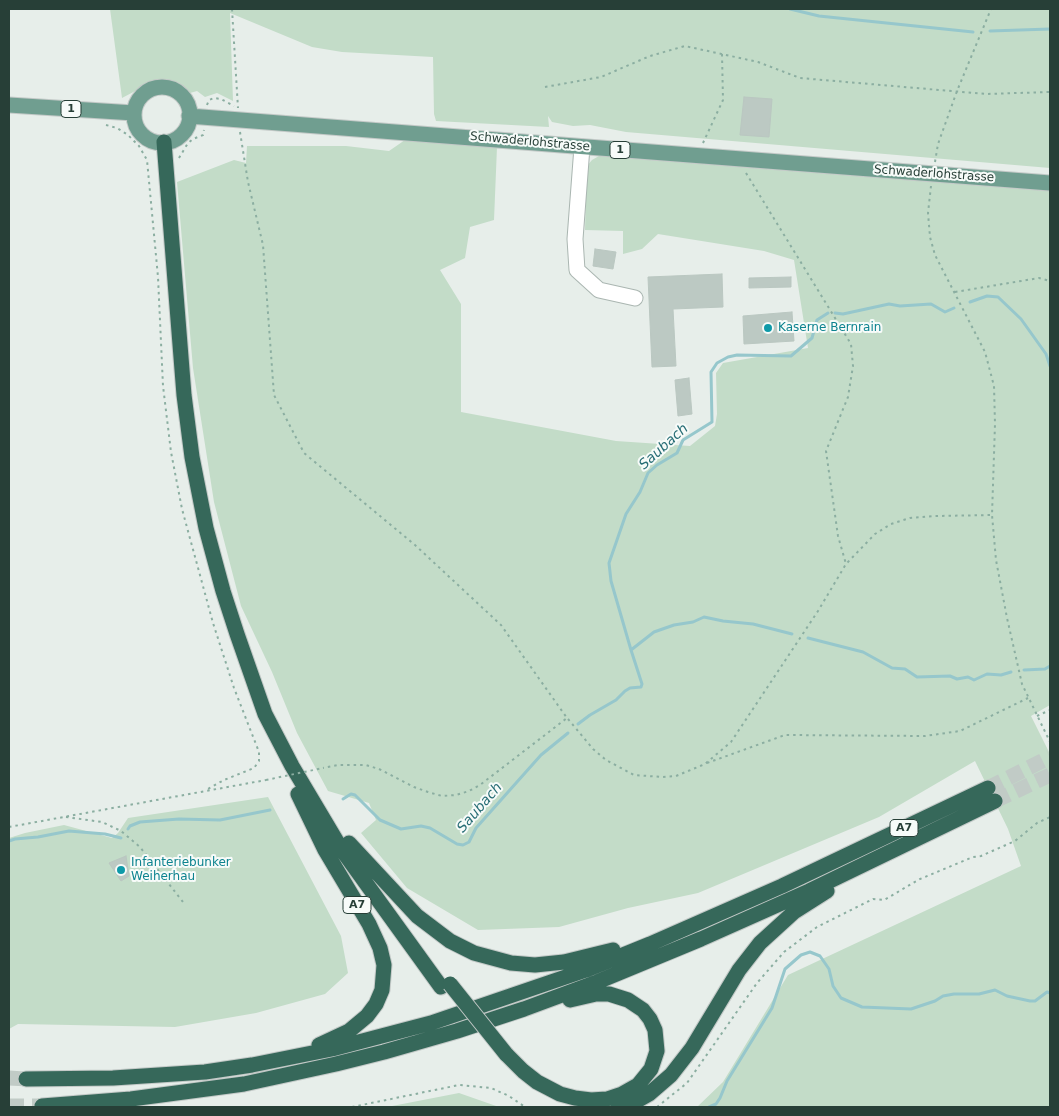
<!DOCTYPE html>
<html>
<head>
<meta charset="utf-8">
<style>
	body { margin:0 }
	#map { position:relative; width:1059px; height:1116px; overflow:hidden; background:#e7eeea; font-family:"DejaVu Sans",sans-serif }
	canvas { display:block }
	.frame { position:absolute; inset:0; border:10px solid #273f37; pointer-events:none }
</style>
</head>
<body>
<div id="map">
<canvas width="1059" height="1116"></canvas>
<div class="frame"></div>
</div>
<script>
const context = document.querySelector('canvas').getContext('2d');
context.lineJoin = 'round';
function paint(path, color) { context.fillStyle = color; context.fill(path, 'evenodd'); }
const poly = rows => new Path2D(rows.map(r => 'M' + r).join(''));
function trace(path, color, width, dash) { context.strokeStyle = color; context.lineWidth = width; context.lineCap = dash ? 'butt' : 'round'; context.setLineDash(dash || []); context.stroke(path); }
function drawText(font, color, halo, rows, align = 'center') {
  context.font = font + ' "DejaVu Sans",sans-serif'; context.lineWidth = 4; context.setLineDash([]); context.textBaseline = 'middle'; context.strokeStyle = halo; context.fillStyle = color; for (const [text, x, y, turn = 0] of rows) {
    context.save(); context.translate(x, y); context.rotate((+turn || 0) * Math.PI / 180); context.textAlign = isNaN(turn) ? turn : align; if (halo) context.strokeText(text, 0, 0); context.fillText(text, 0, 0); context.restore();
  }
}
paint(poly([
	[110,9,1050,9,1050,168,626,132,590,125,573,126,552,122,548,116,549,127,436,121,434,114,433,57,342,52,312,47,230,13,233,101,217,93,205,97,197,91,190,93,171,83,162,82,141,88,122,98],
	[405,140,497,147,494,220,470,227,465,258,440,270,461,304,461,412,616,441,690,446,715,426,717,414,716,373,723,363,808,348,794,260,764,251,658,234,642,249,623,254,623,231,585,230,587,166,592,160,599,156,1050,191,1050,705,1031,716,1050,754,1050,1107,697,1107,723,1082,788,975,1021,866,1008,829,975,761,879,817,698,893,628,908,559,927,478,930,407,888,361,833,376,820,369,803,328,791,297,733,272,672,241,606,214,502,193,368,177,182,234,160,246,163,247,146,346,146,389,151],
	[268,797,341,936,348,973,325,994,256,1013,175,1027,18,1024,9,1029,9,838,25,833,64,825,112,838,118,833,128,818],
	[459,1093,499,1107,387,1107]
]), '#c3dcc8');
trace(poly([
	[790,9,819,16,973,32],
	[990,31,1050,29],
	[970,302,987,296,998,297,1021,319,1046,354,1050,366],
	[835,313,843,314,889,304,900,306,931,304,945,312,954,308],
	[808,638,863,652,892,668,905,669,917,677,950,676,957,679,968,677,974,680,987,674,1001,675,1011,672],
	[631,650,611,581,609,563,626,514,640,492,648,473,657,465,677,453,683,440,712,422,711,372,717,363,728,357,737,355,791,356,812,338,817,320,828,313],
	[1024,670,1045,669,1050,666],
	[578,724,590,715,616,700,625,691,630,688,641,687,642,684,631,650,654,632,674,625,693,622,704,617,723,621,753,624,792,634],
	[343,799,351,794,355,795,380,820,401,829,421,826,430,828,457,844,463,845,469,842,476,828,541,755,568,733],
	[128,829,130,826,140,822,179,819,220,820,270,810],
	[9,841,15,839,38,837,69,831,105,834,121,838],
	[709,1107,716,1104,720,1098,727,1081,772,1008,785,969,801,955,810,952,820,956,829,969,833,986,841,998,862,1007,911,1009,935,1001,943,996,954,994,979,994,995,990,1007,996,1030,1001,1035,1001,1047,992,1050,993]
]), '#96c7cc', 3);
const building = poly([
	[744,97,772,99,769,137,740,135,744,97],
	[595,249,616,252,613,269,593,266,595,249],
	[722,274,723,307,673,309,676,366,652,367,648,277,722,274],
	[791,277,791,287,749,288,749,278,791,277],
	[792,312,794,341,744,344,743,316,792,312],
	[689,378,692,414,678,416,675,380,689,378],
	[126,856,129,876,121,881,109,863,126,856]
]);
paint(building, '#bcc9c3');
trace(building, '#bac7c1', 1);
trace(poly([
	[988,788,1050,757],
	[995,801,1050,775],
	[9,1078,26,1079],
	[9,1106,42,1106]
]), '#c1cbc6', 15, [15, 8]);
const minor = poly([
	[582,147,575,239,577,270,599,290,635,298]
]);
const major = poly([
	'134 115a28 28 0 1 1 56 0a28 28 0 1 1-56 0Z',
	[9,105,134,113],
	[189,116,1050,183]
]);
const highway = poly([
	[164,142,184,395,192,457,206,528,223,591,237,634,265,714,292,766,342,850,441,987],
	[298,794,325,850,369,924,380,948,384,965,382,990,376,1004,367,1016,349,1031,319,1045],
	[349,843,417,916,450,941,474,953,511,963,535,965,564,962,613,950],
	[506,1054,523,1071,537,1082,560,1094,575,1098,591,1100,607,1099,622,1094,638,1085,651,1069,657,1051,655,1030,650,1019,643,1010,628,1000,609,994,596,994,570,1000],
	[26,1079,113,1078,205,1072,252,1065,332,1049,431,1023,586,970,650,944,782,886,988,788],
	[42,1106,131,1099,244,1084,336,1064,384,1052,457,1031,524,1009,597,982,701,939,809,891,995,801],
	[618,1107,635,1102,649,1094,671,1075,692,1048,739,970,760,943,794,912,827,891]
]);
trace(minor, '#aab6b1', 17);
trace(major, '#c3c9c7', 17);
trace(highway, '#c3c9c7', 17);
trace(poly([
	[232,9,238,108],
	[545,87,601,77,650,56,685,46,758,62,800,78,986,94,1050,92],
	[207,105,209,100,214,98,221,99,234,106],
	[106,125,117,128,128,135,139,146,147,160,158,277,163,386,171,452,182,509,213,623,234,688,259,752,259,761,254,768,224,780,206,790],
	[240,132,248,182,263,245,274,395,304,453,415,545,501,625,567,718,480,785,469,791,456,795,442,796,428,792,414,787,379,769,366,765,338,765,323,768],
	[703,143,723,100,722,54],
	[179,158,188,143,193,139,203,135,204,130],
	[935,162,938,144,957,91,991,9],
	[746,173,851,344,853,366,848,397,826,451,838,536,846,564],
	[931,186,928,213,930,237,935,255,985,352,994,386,995,424,992,515,996,560,1007,618,1022,684,1050,742],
	[955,292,1039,278,1050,281],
	[1037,716,1050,710],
	[568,719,593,749,606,760,634,775,662,777,676,776,705,764,731,742,818,611,846,564,875,534,891,524,910,518,935,516,992,515],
	[707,763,785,735,925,736,960,731,1028,698],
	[66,817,102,822,121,831,140,847,183,902],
	[9,827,266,780],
	[352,1107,459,1085,491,1088,509,1096,525,1107],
	[657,1107,687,1083,757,983,784,952,817,927,873,899,884,900,920,879,973,857,981,856,1015,841,1037,823,1050,817]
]), '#8baea1', 2, [2.5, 4]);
trace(minor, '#fff', 15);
trace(major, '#709e90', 15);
trace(highway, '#36685a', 15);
const highwayBridge = poly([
	[450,984,506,1054]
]);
trace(highwayBridge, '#c3c9c7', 17, []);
trace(poly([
	[266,780,323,768]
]), '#8baea1', 2, [2.5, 4]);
trace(highwayBridge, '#36685a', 15);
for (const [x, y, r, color] of [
	[768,328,5,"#0f9aa8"],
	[121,870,5,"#0f9aa8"]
]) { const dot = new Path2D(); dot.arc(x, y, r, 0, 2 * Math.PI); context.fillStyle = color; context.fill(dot); trace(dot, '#f7fbf9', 2); }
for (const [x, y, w] of [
	[71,109,20],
	[620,150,20],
	[904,828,28],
	[357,905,28]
]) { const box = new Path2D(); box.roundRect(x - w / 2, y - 8.5, w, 17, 4); context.fillStyle = '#f7fbf9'; context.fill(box); trace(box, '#273f37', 1); }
drawText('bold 11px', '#273f37', null, [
	["1",71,109],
	["1",620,150],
	["A7",904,828],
	["A7",357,905]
]);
drawText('12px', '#273f37', '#f7fbf9', [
	["Schwaderlohstrasse",530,142,5],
	["Schwaderlohstrasse",934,174,4]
]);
drawText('12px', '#0d838f', '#f7fbf9', [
	["Kaserne Bernrain",778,328],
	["Infanteriebunker",131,863],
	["Weiherhau",131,877]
], 'left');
drawText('italic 14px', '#276d75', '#f7fbf9', [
	["Saubach",664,447,-42],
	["Saubach",480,808,-49]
]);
</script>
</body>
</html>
